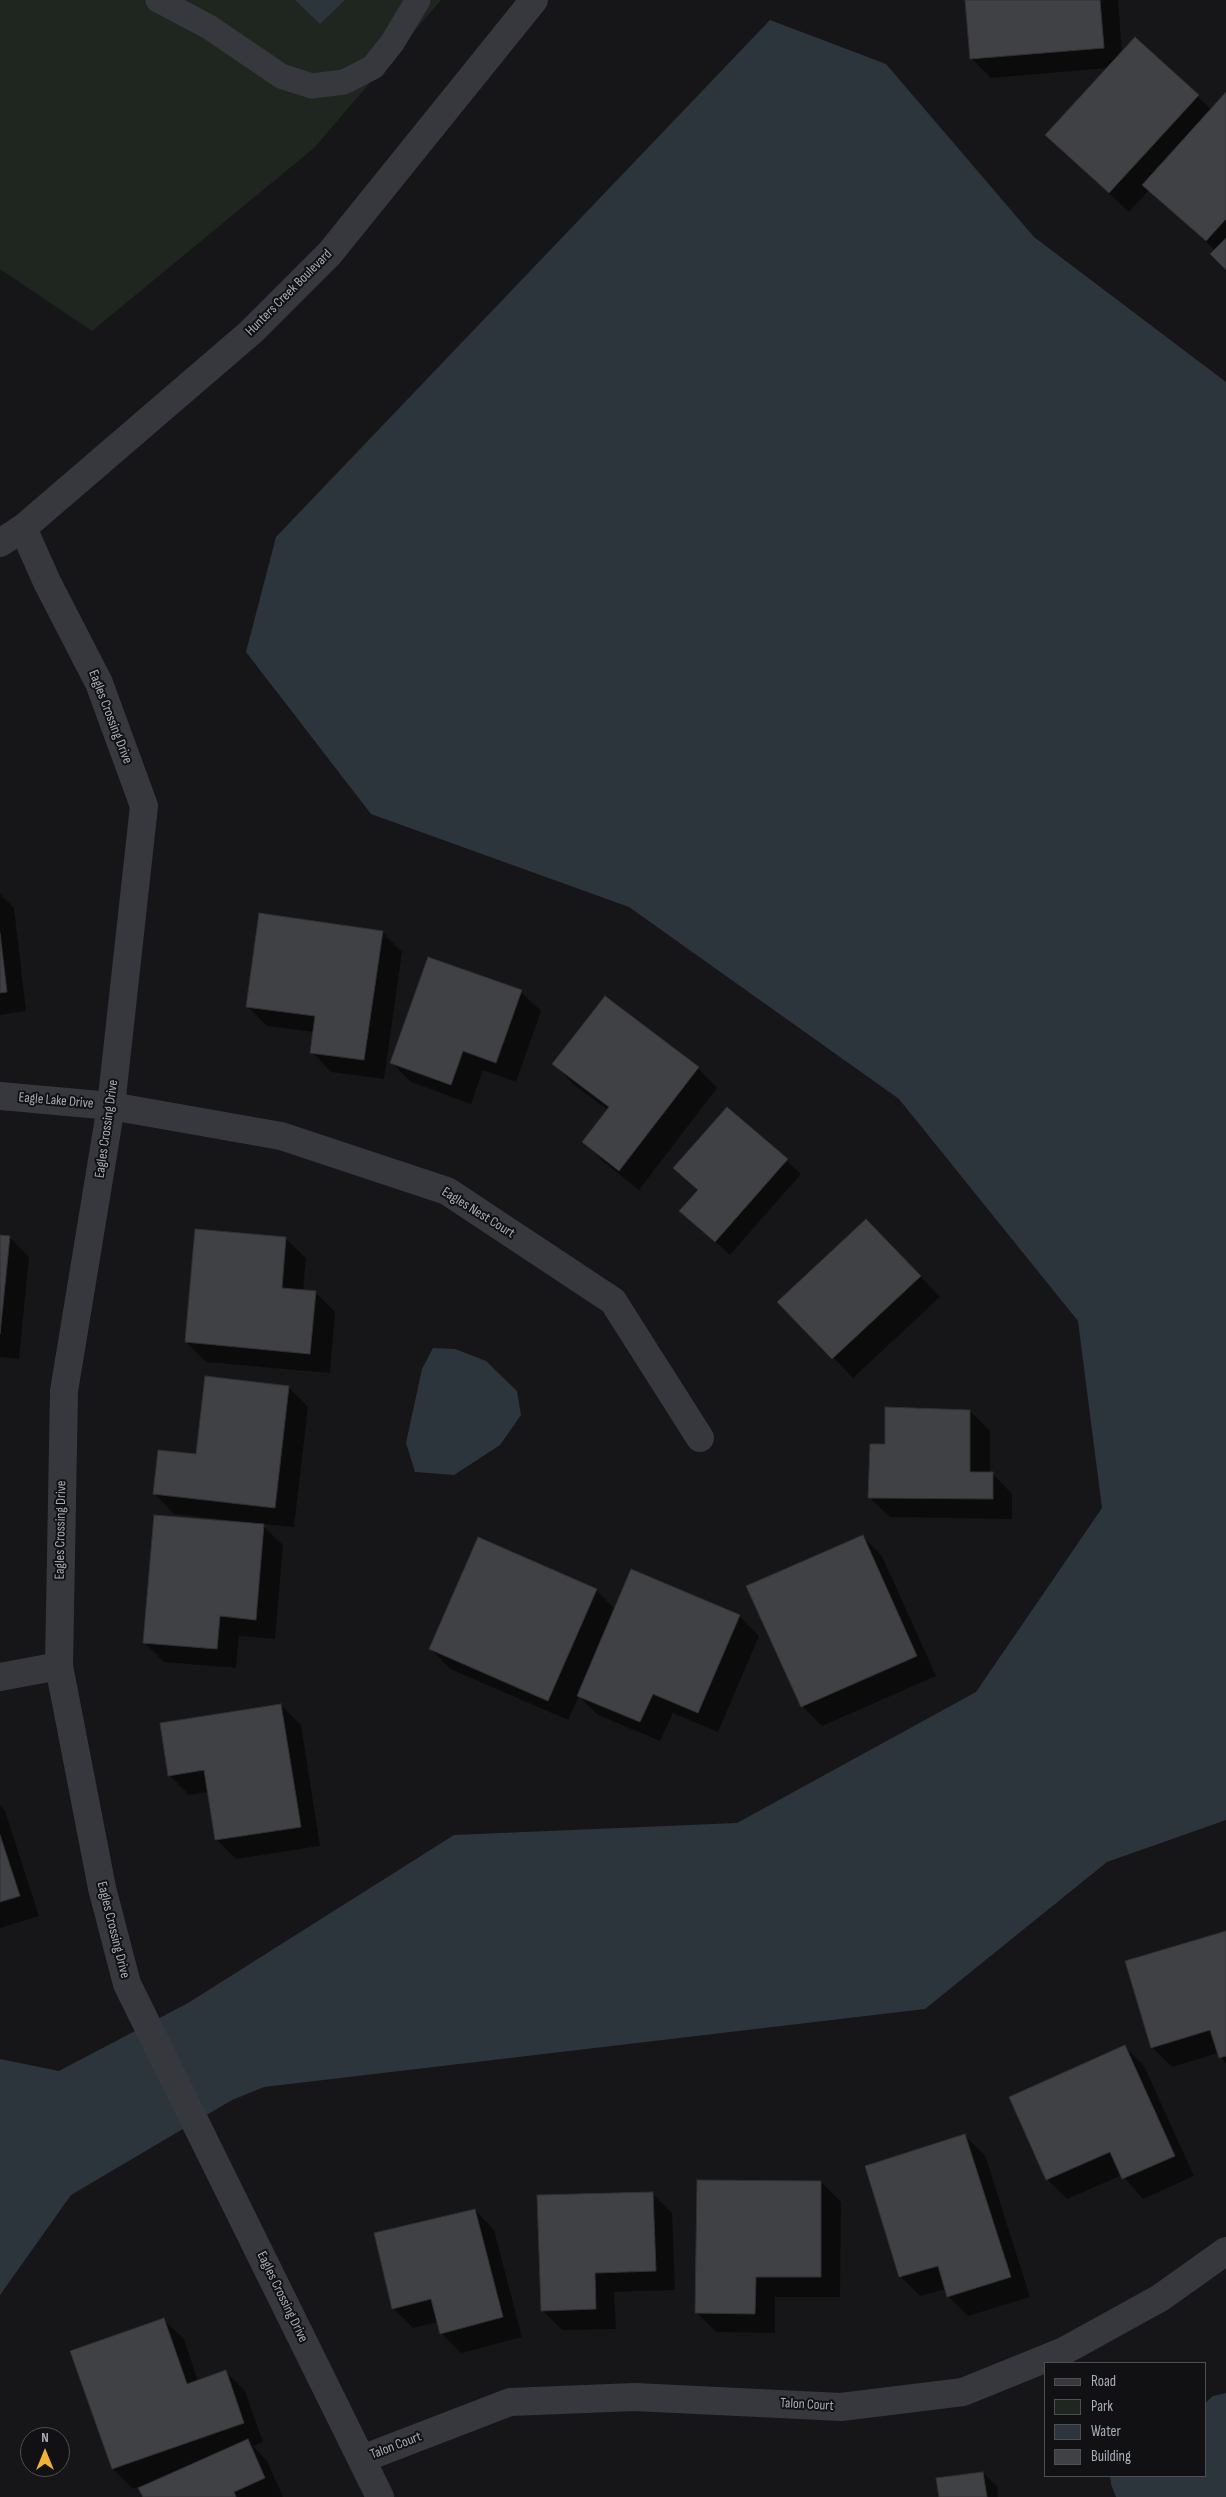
<!DOCTYPE html>
<html>
<head>
<meta charset="utf-8">
<style>
	body { margin:0 }
	#map { position:relative; width:1226px; height:2497px; overflow:hidden; background:#161618; font-family:"Sofia Sans Condensed",sans-serif }
	canvas { display:block }
	.legend { position:absolute; left:1044px; top:2362px; width:162px; height:115px; box-sizing:border-box; background:#111113; border:1px solid #4d4f55; margin:0; padding:6px 9px; list-style:none; font-size:15px; color:#a8adb8 }
	.legend li { display:flex; align-items:center; gap:10px; height:25px }
	.legend b { width:25px; border:1px solid #4d4f55 }
	.north { position:absolute; left:20px; top:2427px; width:50px; height:50px; box-sizing:border-box; background:#111113; border:1px solid #4d4f55; border-radius:50%; rotate:0deg; font-size:14px; font-weight:700; line-height:20px; text-align:center; color:#a8adb8 }
	.north::after { content:''; display:block; margin:auto; width:18px; height:22px; background:#f2b134; clip-path:polygon(50% 0,100% 100%,50% 72%,0 100%) }
</style>
</head>
<body>
<div id="map">
<canvas width="1226" height="2497"></canvas>
<ul class="legend">
<li><b style="height:6px;background:#37383d"></b>Road</li>
<li><b style="height:14px;background:#1e261f"></b>Park</li>
<li><b style="height:14px;background:#2c353c"></b>Water</li>
<li><b style="height:14px;background:#404145"></b>Building</li>
</ul>
<div class="north">N</div>
</div>
<script>
const context = document.querySelector('canvas').getContext('2d');
context.lineJoin = 'round';
function paint(path, color) { context.fillStyle = color; context.fill(path, 'evenodd'); }
const poly = rows => new Path2D(rows.map(r => 'M' + r).join(''));
function trace(path, color, width, dash) { context.strokeStyle = color; context.lineWidth = width; context.lineCap = dash ? 'butt' : 'round'; context.setLineDash(dash || []); context.stroke(path); }
function drawText(font, color, halo, rows, align = 'center') {
  context.font = font + ' "Sofia Sans Condensed",sans-serif'; context.lineWidth = 4; context.setLineDash([]); context.textBaseline = 'middle'; context.strokeStyle = halo; context.fillStyle = color; for (const [text, x, y, turn = 0] of rows) {
    context.save(); context.translate(x, y); context.rotate((+turn || 0) * Math.PI / 180); context.textAlign = isNaN(turn) ? turn : align; if (halo) context.strokeText(text, 0, 0); context.fillText(text, 0, 0); context.restore();
  }
}
paint(poly([
	[0,0,441,0,314,148,92,331,0,269]
]), '#1e261f');
paint(poly([
	[295,0,345,0,320,24],
	[770,20,886,64,1034,237,1226,382,1226,1820,1107,1862,925,2009,264,2087,232,2100,71,2195,0,2295,0,2059,59,2071,188,2003,454,1835,737,1823,976,1692,1102,1508,1078,1321,899,1099,629,907,371,814,246,652,276,537],
	[433,1348,455,1349,486,1361,517,1391,521,1415,500,1445,454,1475,415,1472,406,1443,422,1369],
	[1226,2393,1226,2497,1116,2497,1111,2484,1110,2476,1205,2476,1205,2403,1213,2396]
]), '#2c353c');
paint(poly([
	[966,0,1118,0,1122,53,1135,38,1212,110,1226,94,1226,269,1215,250,1149,190,1129,212,1066,154,1108,68,991,78,971,58],
	[0,894,14,908,26,1011,0,1015],
	[382,932,402,952,384,1079,331,1072,312,1052,314,1032,267,1026,247,1006],
	[429,958,521,992,541,1011,516,1082,483,1070,471,1104,411,1082,391,1062],
	[554,1064,698,1068,717,1088,639,1190,604,1162,584,1142,608,1110,573,1084],
	[727,1108,801,1174,730,1255,681,1211,699,1191],
	[0,1236,9,1237,29,1257,19,1359,0,1357],
	[286,1239,306,1258,303,1291,315,1292,335,1312,330,1373,206,1362,186,1342],
	[886,1241,940,1297,853,1378,779,1302],
	[288,1387,308,1407,294,1527,261,1524,283,1545,275,1639,239,1636,236,1668,164,1662,144,1642,236,1521,174,1514,155,1494],
	[970,1411,990,1431,990,1474,993,1474,1012,1494,1012,1519,890,1517,870,1498,886,1445],
	[862,1536,882,1556,936,1676,822,1726,802,1706],
	[596,1590,615,1609,739,1616,759,1636,718,1732,673,1713,660,1741,598,1715,579,1696,568,1720,450,1669,431,1649],
	[281,1705,301,1725,320,1846,236,1859,216,1839,209,1792,189,1795,169,1775],
	[0,1806,5,1811,39,1916,0,1928],
	[1226,1932,1226,2064,1218,2053,1172,2067,1152,2047],
	[1125,2047,1144,2066,1194,2176,1143,2199,1122,2175,1067,2199,1047,2179],
	[965,2136,985,2155,1030,2297,968,2316,948,2296,946,2289,920,2296,901,2277,866,2166],
	[821,2182,841,2202,840,2297,775,2297,775,2333,716,2332,697,2313],
	[652,2193,672,2213,675,2290,614,2292,616,2329,562,2330,542,2310],
	[475,2210,494,2230,522,2337,461,2353,441,2333,438,2322,413,2328,393,2308],
	[164,2320,184,2339,198,2381,225,2371,245,2391,263,2442,253,2446,267,2461,283,2497,144,2497,139,2486,133,2489,113,2469,71,2352],
	[983,2473,997,2486,998,2497,940,2497]
]), '#0007');
const building = poly([
	[965,0,1100,0,1104,48,970,59,965,0],
	[1135,37,1199,95,1109,193,1045,135,1135,37],
	[1226,92,1226,219,1206,241,1142,185,1226,92],
	[1226,238,1226,270,1210,254,1226,238],
	[259,913,383,931,364,1060,310,1053,315,1016,246,1007,259,913],
	[0,933,7,992,0,993,0,933],
	[428,957,522,990,496,1063,463,1051,451,1085,390,1063,428,957],
	[605,996,699,1067,619,1171,582,1142,609,1107,552,1064,605,996],
	[727,1107,788,1159,715,1242,679,1211,698,1190,673,1168,727,1107],
	[866,1219,921,1276,832,1359,777,1302,866,1219],
	[195,1229,286,1237,282,1288,316,1291,310,1354,185,1342,195,1229],
	[0,1235,10,1236,0,1334,0,1235],
	[205,1376,289,1386,275,1508,153,1494,158,1450,196,1454,205,1376],
	[885,1407,970,1410,970,1472,993,1472,993,1499,868,1498,870,1444,885,1444,885,1407],
	[154,1515,264,1524,256,1620,220,1616,217,1649,143,1643,154,1515],
	[863,1535,917,1656,801,1707,746,1586,863,1535],
	[478,1537,597,1589,548,1701,429,1649,478,1537],
	[631,1569,740,1615,698,1713,653,1694,640,1722,577,1696,631,1569],
	[281,1704,301,1827,215,1840,204,1770,168,1776,160,1723,281,1704],
	[0,1835,20,1896,0,1902,0,1835],
	[1226,1931,1226,2056,1219,2058,1210,2030,1151,2048,1125,1961,1226,1931],
	[1125,2045,1175,2156,1122,2179,1110,2152,1046,2180,1009,2097,1125,2045],
	[965,2134,1011,2277,947,2297,938,2266,899,2277,865,2166,965,2134],
	[697,2180,821,2181,821,2277,756,2277,755,2314,695,2313,697,2180],
	[653,2192,656,2271,595,2273,596,2309,541,2311,537,2195,653,2192],
	[475,2209,503,2317,440,2334,431,2299,392,2309,374,2233,475,2209],
	[164,2318,187,2384,226,2370,244,2423,112,2469,70,2351,164,2318],
	[248,2439,265,2478,234,2492,236,2497,143,2497,138,2488,248,2439],
	[983,2472,987,2497,939,2497,936,2478,983,2472]
]);
paint(building, '#404145');
trace(building, '#303034', 1);
trace(poly([
	[158,0,209,27,281,76,312,86,344,82,373,67,392,43,418,0]
]), '#37383d', 25);
trace(poly([
	[23,528,47,582,99,683,144,806,111,1106,64,1391,59,1666,102,1888,127,1984,380,2497],
	[0,1096,111,1106,281,1136,447,1191,613,1301,700,1438],
	[0,1677,59,1666],
	[362,2459,510,2402,635,2397,841,2407,963,2392,1064,2351,1160,2298,1226,2251]
]), '#37383d', 28);
trace(poly([
	[0,543,23,528,251,332,330,253,534,0]
]), '#37383d', 28);
drawText('14px', '#a8adb8', '#111113', [
	["Hunters Creek Boulevard",289,293,-45],
	["Eagles Crossing Drive",110,717,69],
	["Eagle Lake Drive",56,1101,5],
	["Eagles Crossing Drive",107,1129,-82],
	["Eagles Nest Court",478,1213,32],
	["Eagles Crossing Drive",61,1530,-89],
	["Eagles Crossing Drive",113,1930,76],
	["Eagles Crossing Drive",282,2297,64],
	["Talon Court",807,2405,3],
	["Talon Court",396,2446,-21]
]);
</script>
</body>
</html>
